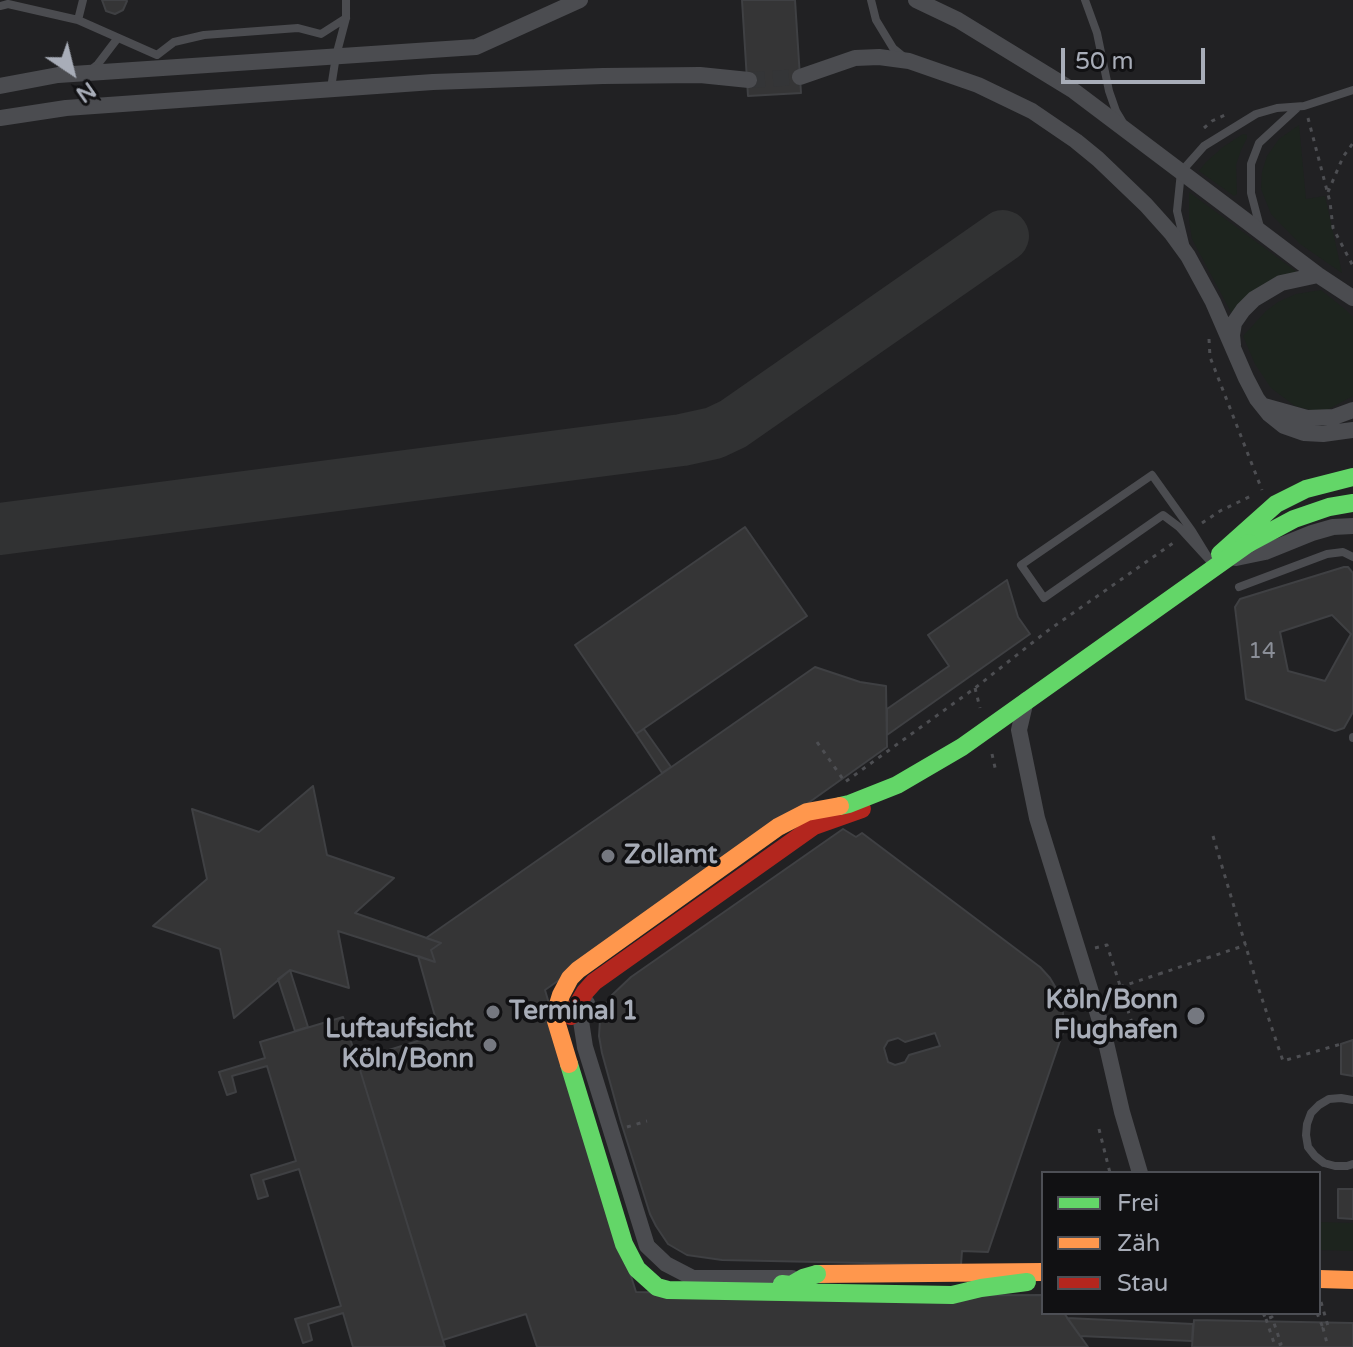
<!DOCTYPE html>
<html>
<head>
<meta charset="utf-8">
<style>
	body { margin:0 }
	#map { position:relative; width:1353px; height:1347px; overflow:hidden; background:#171717; font-family:"Varela Round",sans-serif }
	canvas { display:block }
	.legend { position:absolute; left:1041px; top:1171px; width:280px; height:144px; box-sizing:border-box; background:#111113; border:2px solid #4d4f55; margin:0; padding:10px 14px; list-style:none; font-size:24px; color:#a8adb8 }
	.legend li { display:flex; align-items:center; gap:16px; height:40px }
	.legend b { width:40px; border:2px solid #4d4f55 }
	.north { position:absolute; left:32px; top:32px; width:80px; height:80px; -webkit-text-stroke:6px #111113; paint-order:stroke; rotate:145deg; font-size:22px; font-weight:700; line-height:32px; text-align:center; color:#a8adb8 }
	.north::after { content:''; display:block; margin:auto; width:28px; height:36px; background:#a8adb8; clip-path:polygon(50% 0,100% 100%,50% 72%,0 100%) }
	.scale { position:absolute; left:1061px; top:48px; width:144px; height:36px; box-sizing:border-box; border:4px solid #a8adb8; border-top:0; padding-left:10px; font-size:24px; line-height:28px; white-space:nowrap; color:#a8adb8; -webkit-text-stroke:6px #111113; paint-order:stroke }
</style>
</head>
<body>
<div id="map">
<canvas width="1353" height="1347"></canvas>
<ul class="legend">
<li><b style="height:10px;background:#63d668"></b>Frei</li>
<li><b style="height:10px;background:#ff974d"></b>Zäh</li>
<li><b style="height:10px;background:#b3261e"></b>Stau</li>
</ul>
<div class="north">N</div>
<div class="scale">50 m</div>
</div>
<script>
const context = document.querySelector('canvas').getContext('2d');
context.lineJoin = 'round';
function paint(path, color) { context.fillStyle = color; context.fill(path, 'evenodd'); }
const poly = rows => new Path2D(rows.map(r => 'M' + r).join(''));
function trace(path, color, width, dash) { context.strokeStyle = color; context.lineWidth = width; context.lineCap = dash ? 'butt' : 'round'; context.setLineDash(dash || []); context.stroke(path); }
function drawText(font, color, halo, rows, align = 'center') {
  context.font = font + ' "Varela Round",sans-serif'; context.lineWidth = 7; context.setLineDash([]); context.textBaseline = 'middle'; context.strokeStyle = halo; context.fillStyle = color; for (const [text, x, y, turn = 0] of rows) {
    context.save(); context.translate(x, y); context.rotate((+turn || 0) * Math.PI / 180); context.textAlign = isNaN(turn) ? turn : align; if (halo) context.strokeText(text, 0, 0); context.fillText(text, 0, 0); context.restore();
  }
}
paint(poly([
	[0,0,1353,0,1353,1347,0,1347],
	[1043,1173,1319,1173,1319,1313,1043,1313]
]), '#212123');
paint(poly([
	[1299,125,1306,199,1325,196,1342,273,1300,244,1271,214,1261,189,1262,172,1267,156,1279,139],
	[1243,134,1247,135,1247,138,1241,150,1236,165,1237,194,1234,196,1199,171,1206,162,1223,147],
	[1189,192,1297,272,1233,316,1192,239,1189,220],
	[1321,290,1346,310,1353,317,1353,396,1327,410,1315,411,1295,406,1271,388,1255,364,1243,336,1266,311,1278,302,1296,294],
	[1319,1222,1353,1223,1353,1251,1319,1250]
]), '#1d241e');
trace(poly([
	[0,529,682,440,714,433,733,424,1003,236]
]), '#313233', 52);
const building = poly([
	[102,0,126,0,127,1,123,10,115,14,106,11,102,0],
	[742,0,795,0,801,93,748,96,742,0],
	[745,527,807,616,636,734,575,645,745,527],
	[1344,567,1348,567,1353,573,1353,712,1344,728,1335,731,1246,699,1235,607,1240,599,1344,567],
	[1332,615,1351,634,1325,681,1288,671,1280,632,1332,615],
	[1007,580,1018,617,1030,634,887,735,887,709,949,666,928,635,1007,580],
	[815,667,860,682,886,686,887,747,545,990,606,1197,636,1292,827,1296,1043,1295,1043,1313,1064,1313,1088,1347,537,1347,526,1314,443,1340,357,1060,440,1034,418,956,435,962,431,950,441,943,426,938,815,667],
	[644,729,671,767,662,773,636,734,644,729],
	[313,786,327,855,394,878,355,913,441,943,431,950,435,962,338,931,349,988,290,970,234,1018,220,949,153,926,207,879,192,809,259,832,313,786],
	[843,829,856,837,862,833,1040,967,1050,978,1060,995,1063,1013,1063,1032,988,1252,962,1251,961,1265,722,1260,687,1255,668,1244,656,1226,650,1214,621,1122,602,1053,599,1036,600,1020,603,1009,612,995,631,977,843,829],
	[290,970,308,1027,295,1031,278,979,290,970],
	[343,1017,357,1060,445,1347,353,1347,343,1313,308,1324,312,1340,303,1343,295,1319,341,1306,299,1169,263,1180,268,1196,258,1199,251,1175,296,1161,267,1066,232,1076,236,1092,227,1095,219,1072,265,1058,260,1042,343,1017],
	[935,1033,940,1046,909,1055,905,1062,895,1065,888,1062,884,1048,888,1041,898,1038,905,1042,935,1033],
	[1353,1040,1353,1076,1341,1074,1341,1044,1353,1040],
	[1338,1189,1353,1189,1353,1219,1338,1218,1338,1189],
	[1067,1318,1193,1324,1192,1341,1080,1336,1067,1318],
	[1194,1320,1353,1323,1353,1347,1192,1347,1194,1320]
]);
paint(building, '#353536');
trace(building, '#3f4043', 2);
trace(poly([
	[749,80,800,77]
]), '#343537', 16, [16, 8]);
trace(poly([
	[1308,118,1330,202,1333,228,1353,266],
	[1204,128,1212,121,1225,115],
	[1328,192,1343,157,1353,143],
	[1209,339,1210,357,1262,490],
	[1202,523,1220,511,1251,496],
	[975,688,980,708],
	[817,742,845,782,975,688,1046,632,1176,541],
	[992,754,996,772],
	[1213,836,1257,984,1283,1061,1341,1044],
	[1095,948,1107,945,1132,1023,1119,1028],
	[1207,958,1246,945],
	[1120,987,1159,974],
	[627,1127,647,1121],
	[1099,1129,1110,1173],
	[1321,1302,1328,1326,1323,1328,1328,1347],
	[1263,1313,1266,1319,1272,1317,1281,1344,1275,1346,1275,1347],
	[1317,1313,1323,1328],
	[1266,1319,1275,1346]
]), '#4d4e52', 3, [4, 6]);
trace(poly([
	[871,0,876,20,893,48,904,57],
	[1085,0,1097,33,1109,91,1116,111,1122,121],
	[0,6,8,4,78,20,157,55,174,42,204,35,298,28,321,34,346,18],
	[78,20,83,0],
	[92,69,98,64,117,39],
	[331,88,336,56,346,18,346,0],
	[1261,231,1251,193,1251,164,1259,143,1297,108],
	[1185,244,1177,211,1181,172,1204,146,1256,114,1277,108,1304,106,1353,90],
	[1152,475,1192,531,1211,562,1179,527,1163,515,1044,598,1021,565,1152,475],
	[1239,587,1327,554,1343,552,1353,557],
	[1353,737,1353,738],
	[1353,1100,1341,1098,1329,1099,1319,1105,1311,1113,1307,1124,1306,1135,1308,1147,1315,1156,1324,1163,1335,1166,1347,1166,1353,1164]
]), '#4b4c50', 8);
trace(poly([
	[916,0,958,20,1074,91,1318,275,1353,298],
	[800,77,855,58,879,57,909,61,978,85,1032,111,1076,141,1098,159,1146,205,1172,234,1188,256,1213,302,1246,378,1257,399,1269,414,1284,426,1304,433,1323,434,1353,430],
	[0,86,58,75,476,47,580,0],
	[0,118,66,108,433,82,603,76,700,75,749,80],
	[1233,345,1232,335,1234,323,1243,310,1254,299,1281,283,1318,275],
	[1264,406,1307,418,1334,417,1353,410],
	[1236,558,1265,552,1312,533,1333,527,1353,526],
	[1026,700,1019,730,1037,818,1104,1034,1122,1112,1140,1173],
	[587,1003,581,1021,585,1047,647,1246,666,1264,693,1278,792,1278]
]), '#4b4c50', 16);
trace(poly([
	[1249,543,1294,519,1329,507,1353,503],
	[1220,554,1276,504,1306,489,1353,477]
]), '#63d668', 18);
trace(poly([
	[817,1274,1043,1272],
	[1319,1279,1353,1280]
]), '#ff974d', 18);
trace(poly([
	[571,1016,585,992,594,982,814,826,862,809]
]), '#b3261e', 18);
trace(poly([
	[1159,974,1207,958]
]), '#4d4e52', 3, [4, 6]);
trace(poly([
	[840,806,849,804,897,785,962,747,1249,543],
	[569,1064,624,1244,637,1269,657,1287,668,1290,952,1295,981,1288,1027,1282],
	[782,1284,791,1285,803,1278,817,1274]
]), '#63d668', 18);
trace(poly([
	[569,1064,556,1021,557,1008,561,995,570,978,578,970,778,827,807,812,840,806]
]), '#ff974d', 18);
for (const [x, y, r, color] of [
	[608,856,8,"#757880"],
	[493,1012,8,"#757880"],
	[1196,1016,10,"#757880"],
	[490,1045,8,"#757880"]
]) { const dot = new Path2D(); dot.arc(x, y, r, 0, 2 * Math.PI); context.fillStyle = color; context.fill(dot); trace(dot, '#111113', 3); }
drawText('22px', '#8b8f98', null, [
	["14",1262,652]
]);
drawText('bold 26px', '#a8adb8', '#111113', [
	["Zollamt",624,856],
	["Köln/Bonn",1178,1001,"right"],
	["Flughafen",1178,1031,"right"],
	["Terminal 1",509,1012],
	["Luftaufsicht",474,1030,"right"],
	["Köln/Bonn",474,1060,"right"]
], 'left');
</script>
</body>
</html>
